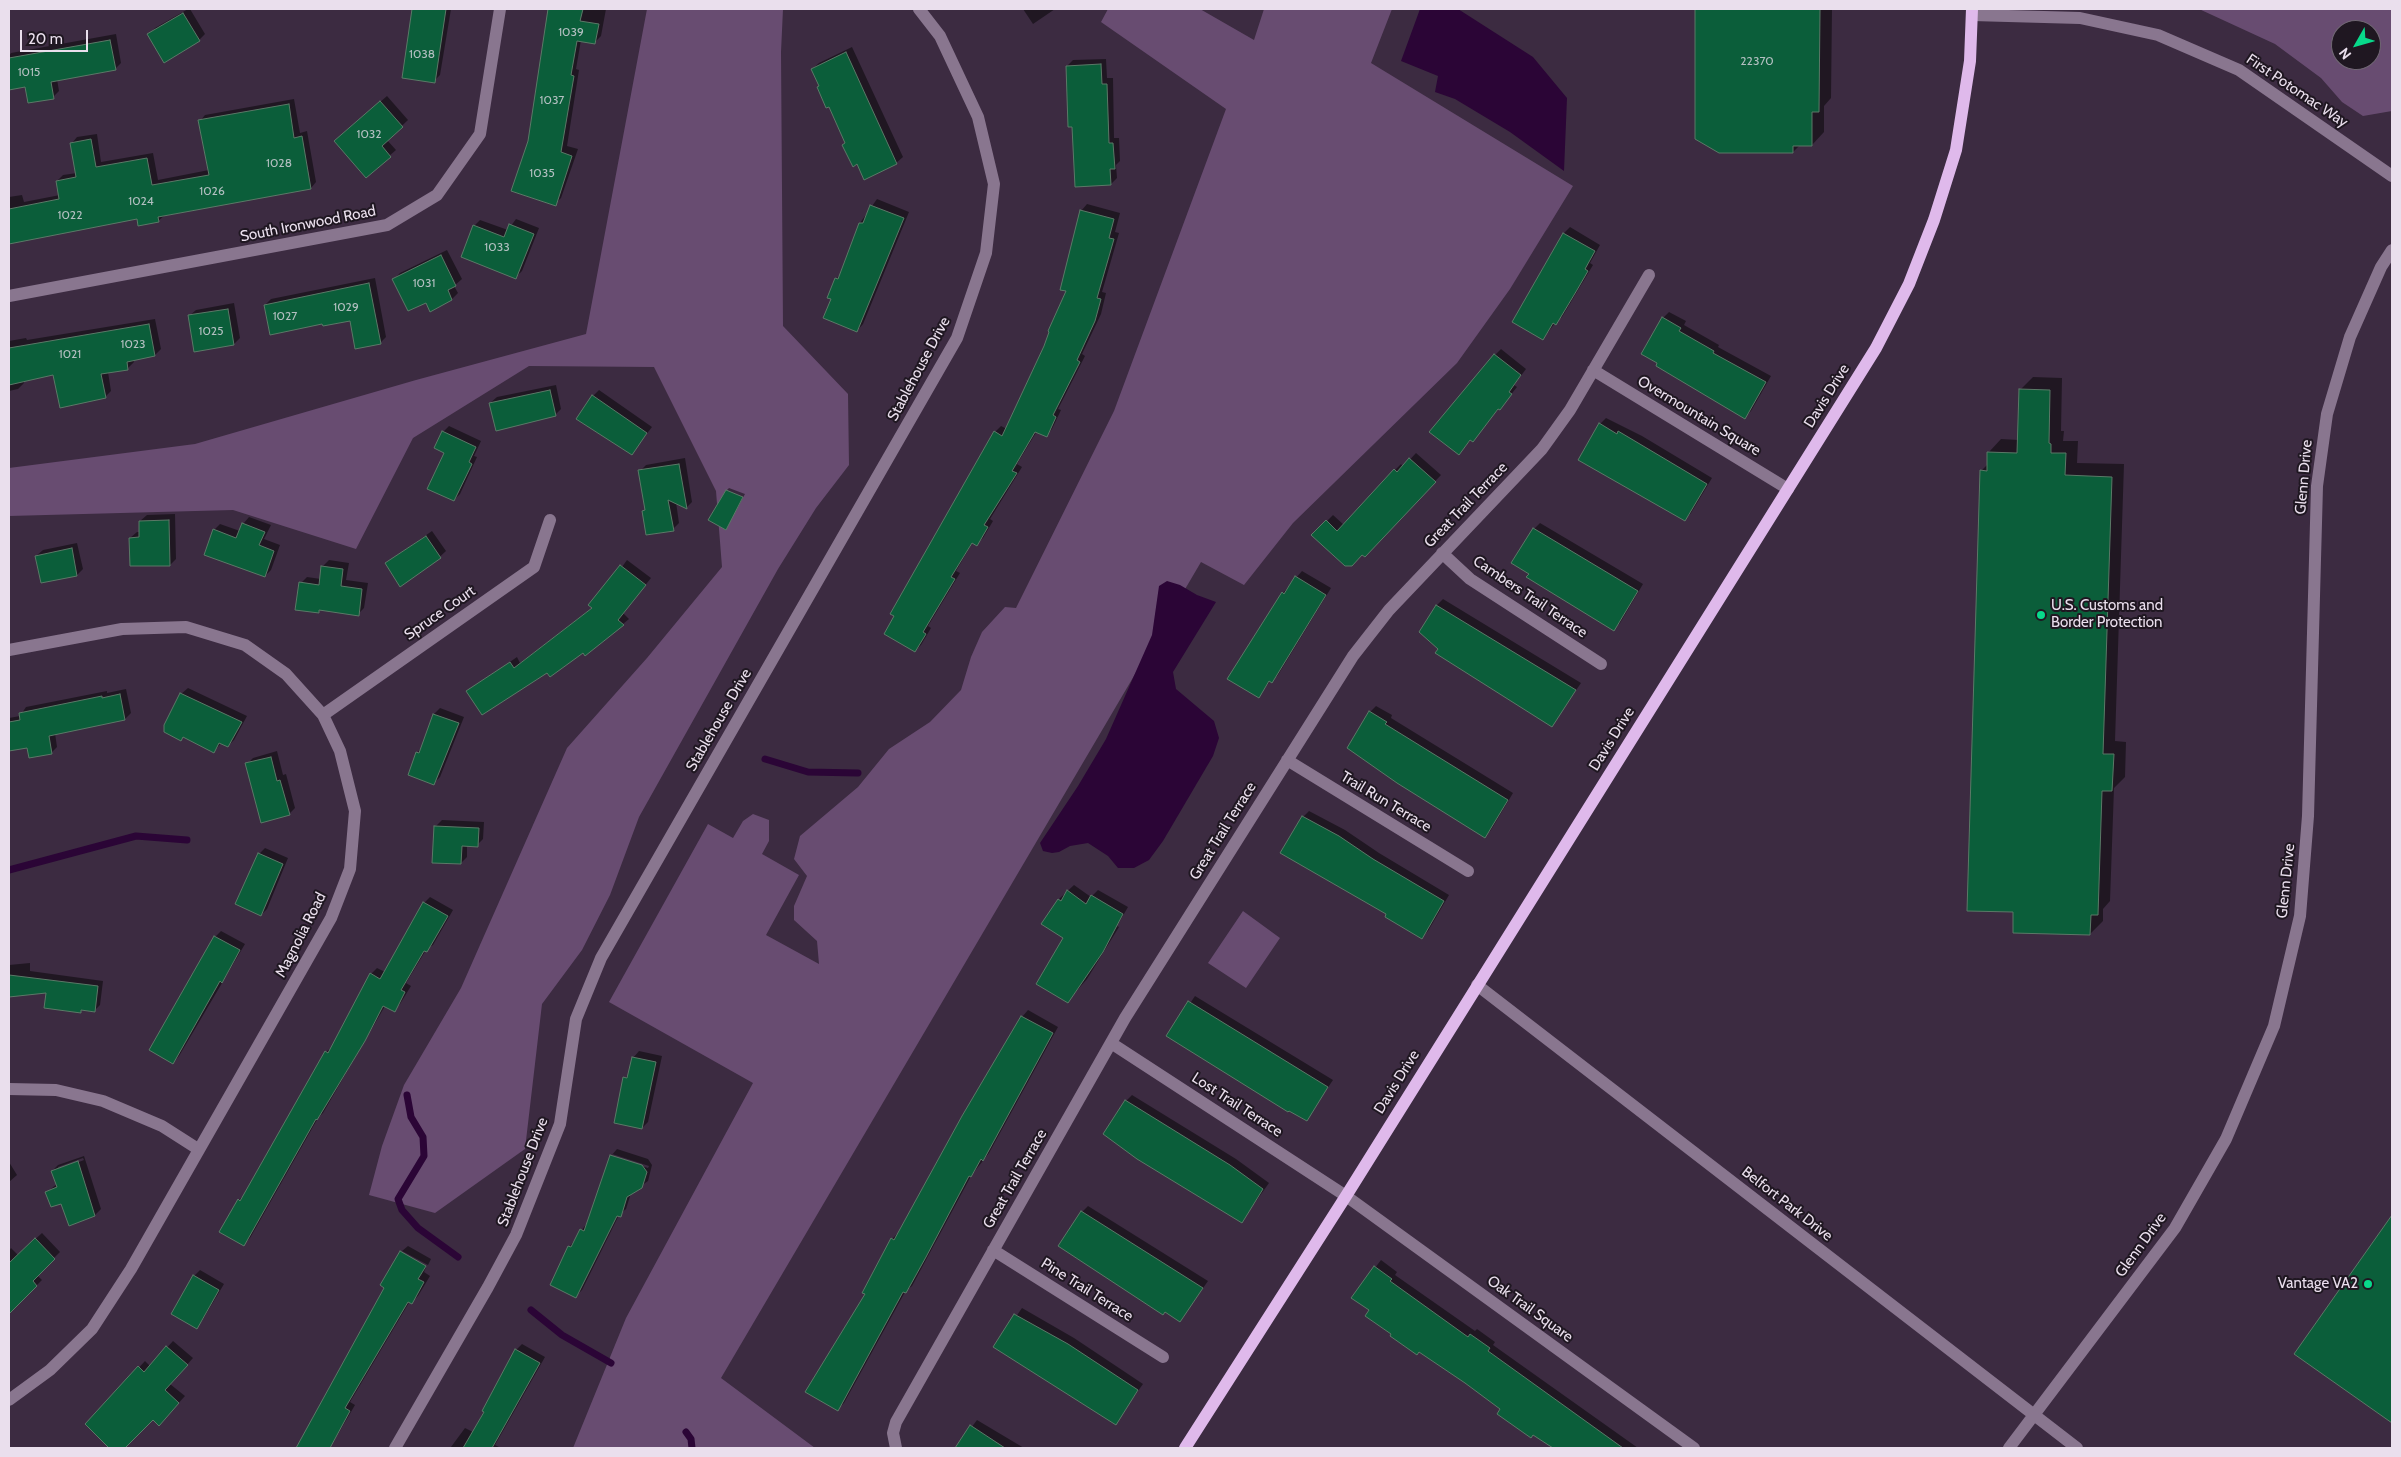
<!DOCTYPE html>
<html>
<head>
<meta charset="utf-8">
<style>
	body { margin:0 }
	#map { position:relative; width:2401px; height:1457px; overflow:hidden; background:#3c2b41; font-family:Cabin,sans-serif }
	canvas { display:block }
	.frame { position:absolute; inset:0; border:10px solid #eadfed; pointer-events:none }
	.north { position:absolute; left:2331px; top:20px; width:50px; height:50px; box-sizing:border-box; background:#1f1721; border:1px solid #706773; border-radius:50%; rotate:232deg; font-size:14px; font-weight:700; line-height:20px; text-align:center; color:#eadfed }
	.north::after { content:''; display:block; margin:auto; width:18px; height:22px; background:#08d98b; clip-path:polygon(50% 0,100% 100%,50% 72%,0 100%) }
	.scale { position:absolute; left:20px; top:30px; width:68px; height:22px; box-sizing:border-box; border:2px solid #eadfed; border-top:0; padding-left:6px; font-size:15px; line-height:18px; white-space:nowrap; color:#eadfed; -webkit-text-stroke:4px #1f1721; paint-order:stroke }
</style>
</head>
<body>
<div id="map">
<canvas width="2401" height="1457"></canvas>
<div class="frame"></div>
<div class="north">N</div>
<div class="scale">20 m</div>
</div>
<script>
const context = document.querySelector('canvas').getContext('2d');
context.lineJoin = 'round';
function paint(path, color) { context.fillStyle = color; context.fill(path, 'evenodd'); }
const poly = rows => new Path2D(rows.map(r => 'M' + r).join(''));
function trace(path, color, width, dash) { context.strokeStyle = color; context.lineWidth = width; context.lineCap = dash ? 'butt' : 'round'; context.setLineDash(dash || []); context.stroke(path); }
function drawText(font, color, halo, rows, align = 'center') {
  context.font = font + ' Cabin,sans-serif'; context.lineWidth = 4; context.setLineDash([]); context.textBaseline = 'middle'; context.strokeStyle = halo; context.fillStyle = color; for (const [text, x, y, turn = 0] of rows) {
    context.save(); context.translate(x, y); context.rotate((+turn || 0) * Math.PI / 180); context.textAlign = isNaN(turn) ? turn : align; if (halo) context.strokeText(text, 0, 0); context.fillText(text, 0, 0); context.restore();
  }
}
paint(poly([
	[647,9,783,9,781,52,783,326,848,394,849,465,816,508,778,569,639,817,610,895,582,950,542,1004,525,1149,435,1213,369,1195,382,1146,404,1085,461,988,567,748,647,658,722,567,716,491,654,367,529,366,413,438,356,549,233,510,9,516,9,468,195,444,416,380,586,334],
	[1108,9,1200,9,1254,40,1264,9,1392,9,1371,63,1573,186,1510,289,1457,363,1293,523,1244,585,1201,562,721,1378,815,1448,573,1448,626,1318,753,1083,609,1002,708,824,733,838,743,821,753,814,769,820,769,841,762,854,799,875,766,935,819,964,817,941,794,920,794,906,807,876,794,859,800,836,858,787,889,749,930,722,961,690,971,657,982,632,1005,607,1016,608,1114,411,1226,109,1101,22],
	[2199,9,2392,9,2392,111,2363,116,2342,102,2321,78,2275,44],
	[2341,30,2371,30,2371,60,2341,60],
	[1243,911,1280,938,1246,988,1208,963]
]), '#684c71');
paint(poly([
	[1420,9,1458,9,1533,57,1567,98,1564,171,1510,132,1455,99,1435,92,1438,76,1401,61],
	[1167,581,1180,585,1197,595,1216,602,1173,672,1176,689,1214,721,1219,738,1213,756,1163,841,1149,860,1134,868,1118,868,1108,856,1088,843,1070,846,1059,852,1052,853,1043,851,1040,843,1078,786,1106,739,1152,635,1159,586]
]), '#2b0536');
paint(poly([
	[188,9,190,9,205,34,199,40,149,35,155,28],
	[413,9,451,9,440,75,434,81,403,77],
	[550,9,606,9,601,36,595,42,581,40,576,69,579,70,567,146,578,149,561,198,555,204,529,141],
	[1023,9,1055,9,1033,24],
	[1696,9,1832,9,1831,98,1824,106,1824,132,1812,145,1800,145,1793,152,1697,138],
	[116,34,121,63,115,69,57,79,59,91,53,97,26,86,9,89,9,56,11,53],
	[852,47,903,157,896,163,846,142,812,69,819,63],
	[1106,59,1107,78,1113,78,1114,138,1119,138,1120,161,1116,165,1117,178,1111,184,1073,126,1067,66,1073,60],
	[387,96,408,120,387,140,396,150,366,176,342,135],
	[294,99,300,133,307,131,316,182,311,188,164,216,158,221,138,218,9,242,9,197,22,195,24,202,60,195,57,181,63,175,77,173,72,143,77,137,97,134,101,162,153,153,158,180,209,170,200,121,205,115],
	[877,199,909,212,863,324,857,331,836,279,840,275,860,223],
	[1087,204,1120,213,1115,232,1119,233,1102,292,1106,293,1101,314,1082,354,1085,356,1058,409,1061,410,1052,429,1046,436,1037,431,1017,464,1022,467,990,519,993,521,983,538,977,544,973,542,956,571,960,573,928,626,931,628,921,645,915,651,995,432,1001,426,1007,429,1045,347,1068,291,1081,211],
	[516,219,539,228,522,271,516,277,474,226,480,220,508,230],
	[1570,227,1600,245,1590,263,1593,265,1562,317,1555,323,1543,339,1513,322,1564,233],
	[447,250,462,279,454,286,458,293,452,299,430,310,426,301,394,279,400,273],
	[375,278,386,337,380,343,351,320,323,322,265,305,271,299],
	[234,303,240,338,234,344,189,316,196,310],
	[1669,312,1686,321,1684,325,1719,345,1718,347,1771,376,1751,411,1745,417,1663,318],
	[155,319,161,349,155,355,133,359,134,362,127,369,108,372,111,391,105,397,54,374,24,380,24,383,18,389,9,391,9,341,26,338,27,340],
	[1501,349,1526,369,1514,385,1517,387,1505,402,1459,453,1495,355],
	[2033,377,2062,378,2061,431,2064,431,2063,441,2078,441,2077,463,2124,464,2115,741,2126,742,2125,777,2114,788,2110,901,2103,909,2103,921,2090,934,2014,911,1981,471,1988,464,1989,452,2001,439,2019,440,2020,390],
	[556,385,561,409,555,415,496,430,490,403,497,397],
	[599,390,652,427,631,454,593,396],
	[1606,418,1642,436,1712,478,1691,513,1685,519,1600,424],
	[449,426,481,441,474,456,477,457,460,494,454,500,443,432],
	[1416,453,1441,475,1364,556,1313,535,1333,515,1344,525,1395,470,1401,464,1403,467],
	[685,458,692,502,686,508,676,502,679,523,673,529,643,512,646,509,640,471,646,465],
	[729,488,745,494,726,529,727,490],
	[175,514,176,559,170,565,130,538,137,532,141,532,140,521,147,515],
	[249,517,271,525,264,539,280,545,271,570,265,576,214,530,220,524,240,531,243,524],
	[1540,523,1643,584,1620,623,1613,629,1530,573,1534,529],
	[432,531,446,551,431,565,401,585,386,563],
	[77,543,83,569,77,575,36,556,43,550],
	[329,560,349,563,346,580,368,583,364,608,358,614,321,609,318,612,301,583,307,577,321,579,323,566],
	[627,560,651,578,623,613,629,619,623,624,583,651,547,671,468,691,517,657,520,663,593,607],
	[1302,571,1331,588,1278,675,1272,681,1271,680,1258,697,1283,593],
	[1443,599,1581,683,1552,725,1439,649,1437,605],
	[188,688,247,716,234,740,228,746,221,743,214,752,184,736,181,739,181,694],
	[126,689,131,713,125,719,55,733,57,747,51,753,28,746,9,750,9,718,20,716,26,707,107,691,107,693],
	[1376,706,1392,715,1391,718,1513,793,1491,830,1485,836,1364,760,1370,712],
	[440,708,464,717,440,777,434,783,417,753,422,747,434,714],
	[277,751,283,775,286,774,295,808,289,814,247,764,253,758],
	[1309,811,1345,830,1379,853,1449,895,1428,931,1422,937,1388,914,1303,817],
	[442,820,484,822,483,839,477,845,467,845,467,857,461,863,436,826],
	[265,848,288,858,267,909,261,915,259,854],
	[1074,885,1091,897,1098,890,1128,907,1117,926,1119,927,1087,979,1068,1001,1065,938,1059,899],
	[430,897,453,910,433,945,426,950,406,983,411,986,400,1004,394,1010,385,1006,323,1113,318,1118,250,1238,244,1244,239,1200,245,1194,326,1052,333,1046,371,974,377,968,385,972,424,903],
	[221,931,245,944,179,1056,173,1063,215,937],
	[30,963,30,971,103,981,100,1005,94,1011,82,1009,80,1012,47,992,9,997,9,965],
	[1195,996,1333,1080,1306,1120,1168,1036],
	[1028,1010,1058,1027,989,1153,971,1176,912,1286,905,1292,844,1403,838,1409,867,1294,892,1239,898,1233,963,1116,1022,1017],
	[639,1051,662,1056,648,1122,642,1128,625,1078,630,1073,633,1058],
	[1132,1095,1236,1159,1269,1183,1242,1221,1126,1101],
	[617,1149,648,1159,652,1165,648,1181,631,1193,626,1209,619,1215,582,1290,576,1296,551,1284,570,1246,587,1223,611,1156],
	[612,1154,649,1166,648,1168,612,1157],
	[84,1156,101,1209,95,1215,62,1202,47,1192,57,1184,52,1171,58,1165],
	[83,1158,84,1160,58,1170,58,1167],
	[9,1162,17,1175,9,1182],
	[1088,1206,1208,1281,1180,1321,1082,1212],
	[2392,1217,2392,1422,2296,1354],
	[42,1233,60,1252,37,1275,42,1280,9,1313,9,1251,11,1248,18,1255],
	[408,1246,431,1259,428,1265,402,1251],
	[401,1253,426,1267,424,1272,430,1276,418,1296,412,1302,410,1301,350,1402,355,1405,330,1448,297,1448,386,1287],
	[1381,1260,1397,1272,1395,1275,1475,1331,1477,1329,1495,1342,1493,1345,1638,1448,1558,1448,1419,1350,1417,1353,1366,1316,1371,1310,1353,1297],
	[200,1270,224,1284,202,1321,196,1327,194,1276],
	[1022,1308,1074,1338,1143,1384,1115,1423,995,1347],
	[173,1341,193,1358,170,1384,185,1396,165,1418,153,1419,123,1448,111,1448,86,1424,145,1361,150,1366],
	[522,1344,545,1357,495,1445,501,1448,451,1447,465,1428,473,1432,516,1350],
	[977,1420,1024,1448,956,1448]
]), '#0007');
trace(poly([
	[765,759,808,772,858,773],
	[9,870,136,836,187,840],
	[407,1095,411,1117,423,1137,424,1156,398,1199,402,1210,418,1228,458,1257],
	[531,1310,562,1335,611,1363],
	[686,1432,691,1439,692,1448]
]), '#2b0536', 7);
const building = poly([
	[412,9,446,9,435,83,402,78,412,9],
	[548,9,583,9,580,21,599,24,595,44,577,41,571,75,574,76,561,152,572,156,556,206,511,191,528,141,548,9],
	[1695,9,1820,9,1819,112,1812,112,1812,146,1793,146,1793,153,1719,153,1695,139,1695,9],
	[183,13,200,41,164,63,147,34,183,13],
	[110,40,116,70,51,82,54,99,28,103,25,87,9,90,9,58,110,40],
	[846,52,897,164,864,180,857,164,853,167,842,145,845,143,829,107,826,108,817,87,819,86,811,69,846,52],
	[1101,64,1102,84,1107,84,1109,143,1113,143,1115,169,1110,169,1111,185,1075,187,1072,127,1068,127,1066,66,1101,64],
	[380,101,403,127,382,146,391,157,366,178,334,141,380,101],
	[289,104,294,138,302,136,311,189,158,217,159,222,138,226,137,219,9,244,9,209,59,199,56,181,76,177,70,143,91,139,96,167,147,158,152,185,209,175,198,120,289,104],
	[870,205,904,218,857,332,823,318,831,299,827,298,835,278,838,279,859,223,863,223,870,205],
	[1080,210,1114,219,1109,238,1114,239,1097,298,1101,299,1095,321,1077,360,1080,362,1053,415,1056,417,1047,437,1035,432,1012,471,1017,473,984,525,988,527,977,546,972,543,951,577,955,579,923,632,926,634,915,652,884,634,894,616,890,614,994,431,1002,436,1044,346,1049,332,1048,331,1066,291,1060,290,1080,210],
	[509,224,534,234,516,279,461,257,473,225,504,237,509,224],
	[1563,233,1595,251,1585,269,1588,271,1577,290,1556,325,1553,323,1543,340,1512,322,1563,233],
	[441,255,456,286,448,290,452,300,430,312,426,303,408,311,392,279,441,255],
	[369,283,381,344,355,349,350,321,323,326,322,324,270,335,264,305,369,283],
	[228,309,234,345,194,352,188,315,228,309],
	[1662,317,1681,328,1679,331,1714,351,1713,353,1766,382,1745,419,1656,366,1657,363,1641,354,1662,317],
	[149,324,155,356,127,362,128,370,101,374,106,398,60,408,53,375,9,385,9,348,149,324],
	[1494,354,1521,375,1509,392,1512,394,1500,410,1498,409,1473,442,1470,440,1459,455,1429,432,1494,354],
	[2019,389,2050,390,2049,443,2051,444,2051,453,2066,453,2065,475,2112,477,2103,754,2114,754,2112,791,2102,791,2098,915,2091,915,2090,935,2013,933,2013,912,1967,911,1980,470,1987,471,1987,452,2017,453,2019,389],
	[550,390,556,416,496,431,489,403,550,390],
	[592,395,647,433,632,455,576,419,592,395],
	[1599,423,1617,434,1618,431,1707,484,1685,521,1578,460,1599,423],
	[442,431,476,447,469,462,472,464,454,501,427,489,444,453,434,448,442,431],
	[1409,458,1436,482,1365,557,1362,555,1352,566,1345,566,1311,535,1326,520,1337,531,1394,469,1397,472,1409,458],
	[679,464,687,509,668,500,674,531,646,535,642,511,645,510,638,470,679,464],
	[726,490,743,497,726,530,708,520,726,490],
	[169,520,170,566,130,566,129,538,139,537,139,521,169,520],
	[242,523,265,532,259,545,274,551,265,577,204,555,213,529,236,538,242,523],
	[1533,528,1638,591,1614,631,1526,577,1529,574,1511,563,1533,528],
	[426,536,441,558,400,587,385,563,426,536],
	[72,548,77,576,41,583,35,556,72,548],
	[620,565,646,585,618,620,624,625,585,656,583,653,550,677,547,673,482,715,466,691,510,662,514,668,592,608,588,605,620,565],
	[321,566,343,569,341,586,362,589,359,616,319,610,319,613,295,610,299,582,319,585,321,566],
	[1295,576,1326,595,1272,683,1269,681,1259,698,1227,679,1282,592,1284,594,1295,576],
	[1436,605,1576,690,1552,727,1435,653,1438,649,1419,632,1436,605],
	[180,693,242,722,228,747,219,743,214,753,183,737,181,741,164,732,164,725,180,693],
	[120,694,125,720,49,736,52,754,29,758,27,748,9,751,9,722,20,720,19,713,102,696,102,698,120,694],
	[1369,711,1387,722,1385,724,1508,800,1485,838,1397,783,1347,748,1369,711],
	[433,714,459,723,434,785,408,775,416,752,419,753,433,714],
	[271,757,277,781,280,780,290,815,261,823,245,763,271,757],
	[1302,816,1339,836,1373,859,1444,901,1422,939,1385,917,1386,914,1280,853,1302,816],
	[434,826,479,828,478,847,462,846,461,864,432,863,434,826],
	[258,853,283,864,261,916,235,904,258,853],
	[1067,890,1086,904,1091,895,1123,914,1103,952,1068,1003,1036,984,1063,938,1041,924,1058,899,1061,901,1067,890],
	[423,902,448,916,427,952,424,951,401,990,405,992,395,1012,383,1006,365,1041,317,1120,316,1119,244,1246,219,1232,238,1199,240,1201,325,1051,328,1053,370,973,380,979,423,902],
	[214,936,240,950,222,983,220,981,173,1064,149,1050,214,936],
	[9,975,98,986,95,1012,81,1010,81,1013,44,1008,46,993,9,997,9,975],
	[1188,1001,1328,1087,1307,1121,1289,1111,1288,1112,1166,1036,1188,1001],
	[1021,1016,1053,1033,983,1161,981,1159,971,1177,969,1176,926,1257,906,1293,903,1292,838,1411,805,1392,865,1294,862,1293,891,1238,894,1240,962,1116,1021,1016],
	[632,1057,656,1062,642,1129,614,1123,623,1077,627,1078,632,1057],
	[1125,1100,1230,1165,1263,1189,1242,1223,1137,1159,1103,1134,1125,1100],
	[610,1155,642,1165,647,1172,642,1188,627,1197,621,1217,617,1216,576,1298,550,1285,568,1246,571,1247,580,1229,584,1231,610,1155],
	[78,1161,95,1216,69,1226,61,1204,51,1207,45,1192,57,1187,51,1171,78,1161],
	[1081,1211,1203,1288,1180,1322,1165,1312,1163,1315,1058,1246,1081,1211],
	[2392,1215,2392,1423,2294,1354,2392,1215],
	[35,1238,55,1259,33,1281,37,1286,9,1314,9,1263,35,1238],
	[400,1251,426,1266,418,1279,424,1282,412,1304,408,1302,345,1408,350,1411,330,1448,296,1448,384,1288,380,1285,400,1251],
	[1374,1266,1392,1279,1390,1281,1468,1337,1470,1334,1490,1348,1488,1351,1623,1448,1553,1448,1533,1435,1531,1438,1497,1414,1500,1409,1465,1383,1419,1352,1417,1355,1390,1336,1391,1334,1365,1316,1369,1310,1351,1298,1374,1266],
	[193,1275,219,1290,197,1329,171,1314,193,1275],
	[1014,1314,1068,1344,1138,1390,1116,1425,993,1347,1014,1314],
	[166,1346,188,1365,165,1390,179,1403,159,1426,153,1420,125,1448,109,1448,85,1424,138,1366,144,1372,166,1346],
	[515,1349,540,1363,492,1448,463,1448,484,1412,482,1411,515,1349],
	[970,1425,1005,1448,955,1448,970,1425]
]);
paint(building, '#0b5e3a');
trace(building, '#5b7967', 1);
trace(poly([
	[1972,15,2080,18,2158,35,2239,70,2392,176],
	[9,296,387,225,437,195,480,134,500,9],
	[1593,370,1788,489],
	[1442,553,1470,579,1601,664],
	[9,650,122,629,186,627,245,645,286,674,323,715,340,751,355,811,350,869,331,918,131,1269,92,1329,50,1370,9,1400],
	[323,715,534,567,550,520],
	[1287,760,1468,871],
	[1477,985,2077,1448],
	[1111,1043,1346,1196,1694,1448],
	[9,1089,56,1090,103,1101,162,1126,198,1149],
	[993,1250,1163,1357],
	[395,1448,488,1287,516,1235,560,1124,576,1019,601,958,957,338,986,253,994,184,978,117,940,36,919,9],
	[896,1448,893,1433,896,1422,1125,1018,1353,656,1389,610,1542,449,1570,410,1649,275],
	[2009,1448,2175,1228,2226,1139,2274,1026,2300,916,2308,816,2317,486,2327,414,2350,337,2381,267,2392,250]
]), '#89768f', 12);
trace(poly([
	[1185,1448,1346,1196,1876,348,1909,284,1934,220,1956,150,1970,61,1972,9]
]), '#dfb9eb', 12);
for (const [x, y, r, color] of [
	[2041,615,5,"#08d98b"],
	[2368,1284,5,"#08d98b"]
]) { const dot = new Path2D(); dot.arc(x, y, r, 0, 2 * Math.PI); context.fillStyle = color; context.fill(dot); trace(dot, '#1f1721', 2); }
drawText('12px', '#b2bfc0', null, [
	["1039",571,32],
	["1038",422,54],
	["22370",1757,61],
	["1015",29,72],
	["1037",552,100],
	["1032",369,134],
	["1028",279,163],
	["1035",542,173],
	["1026",212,191],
	["1024",141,201],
	["1022",70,215],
	["1033",497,247],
	["1031",424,283],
	["1029",346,307],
	["1027",285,316],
	["1025",211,331],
	["1023",133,344],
	["1021",70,354]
]);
drawText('15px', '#eadfed', '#1f1721', [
	["First Potomac Way",2297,91,34],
	["South Ironwood Road",308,224,-11],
	["Stablehouse Drive",919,369,-62],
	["Davis Drive",1827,396,-58],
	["Overmountain Square",1699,416,31],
	["Glenn Drive",2304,477,-85],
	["Great Trail Terrace",1466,505,-46],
	["Cambers Trail Terrace",1530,597,34],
	["Spruce Court",440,613,-35],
	["Stablehouse Drive",719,720,-60],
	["Davis Drive",1612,739,-58],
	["Trail Run Terrace",1386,802,31],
	["Great Trail Terrace",1223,831,-58],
	["Glenn Drive",2286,881,-84],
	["Magnolia Road",301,935,-63],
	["Davis Drive",1397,1082,-58],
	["Lost Trail Terrace",1237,1105,33],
	["Stablehouse Drive",523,1172,-69],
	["Great Trail Terrace",1015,1179,-60],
	["Belfort Park Drive",1787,1204,38],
	["Glenn Drive",2141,1245,-54],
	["Pine Trail Terrace",1087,1290,32],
	["Oak Trail Square",1530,1309,36]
]);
drawText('15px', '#eadfed', '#1f1721', [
	["U.S. Customs and",2051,606],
	["Border Protection",2051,623],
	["Vantage VA2",2358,1284,"right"]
], 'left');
</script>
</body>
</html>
